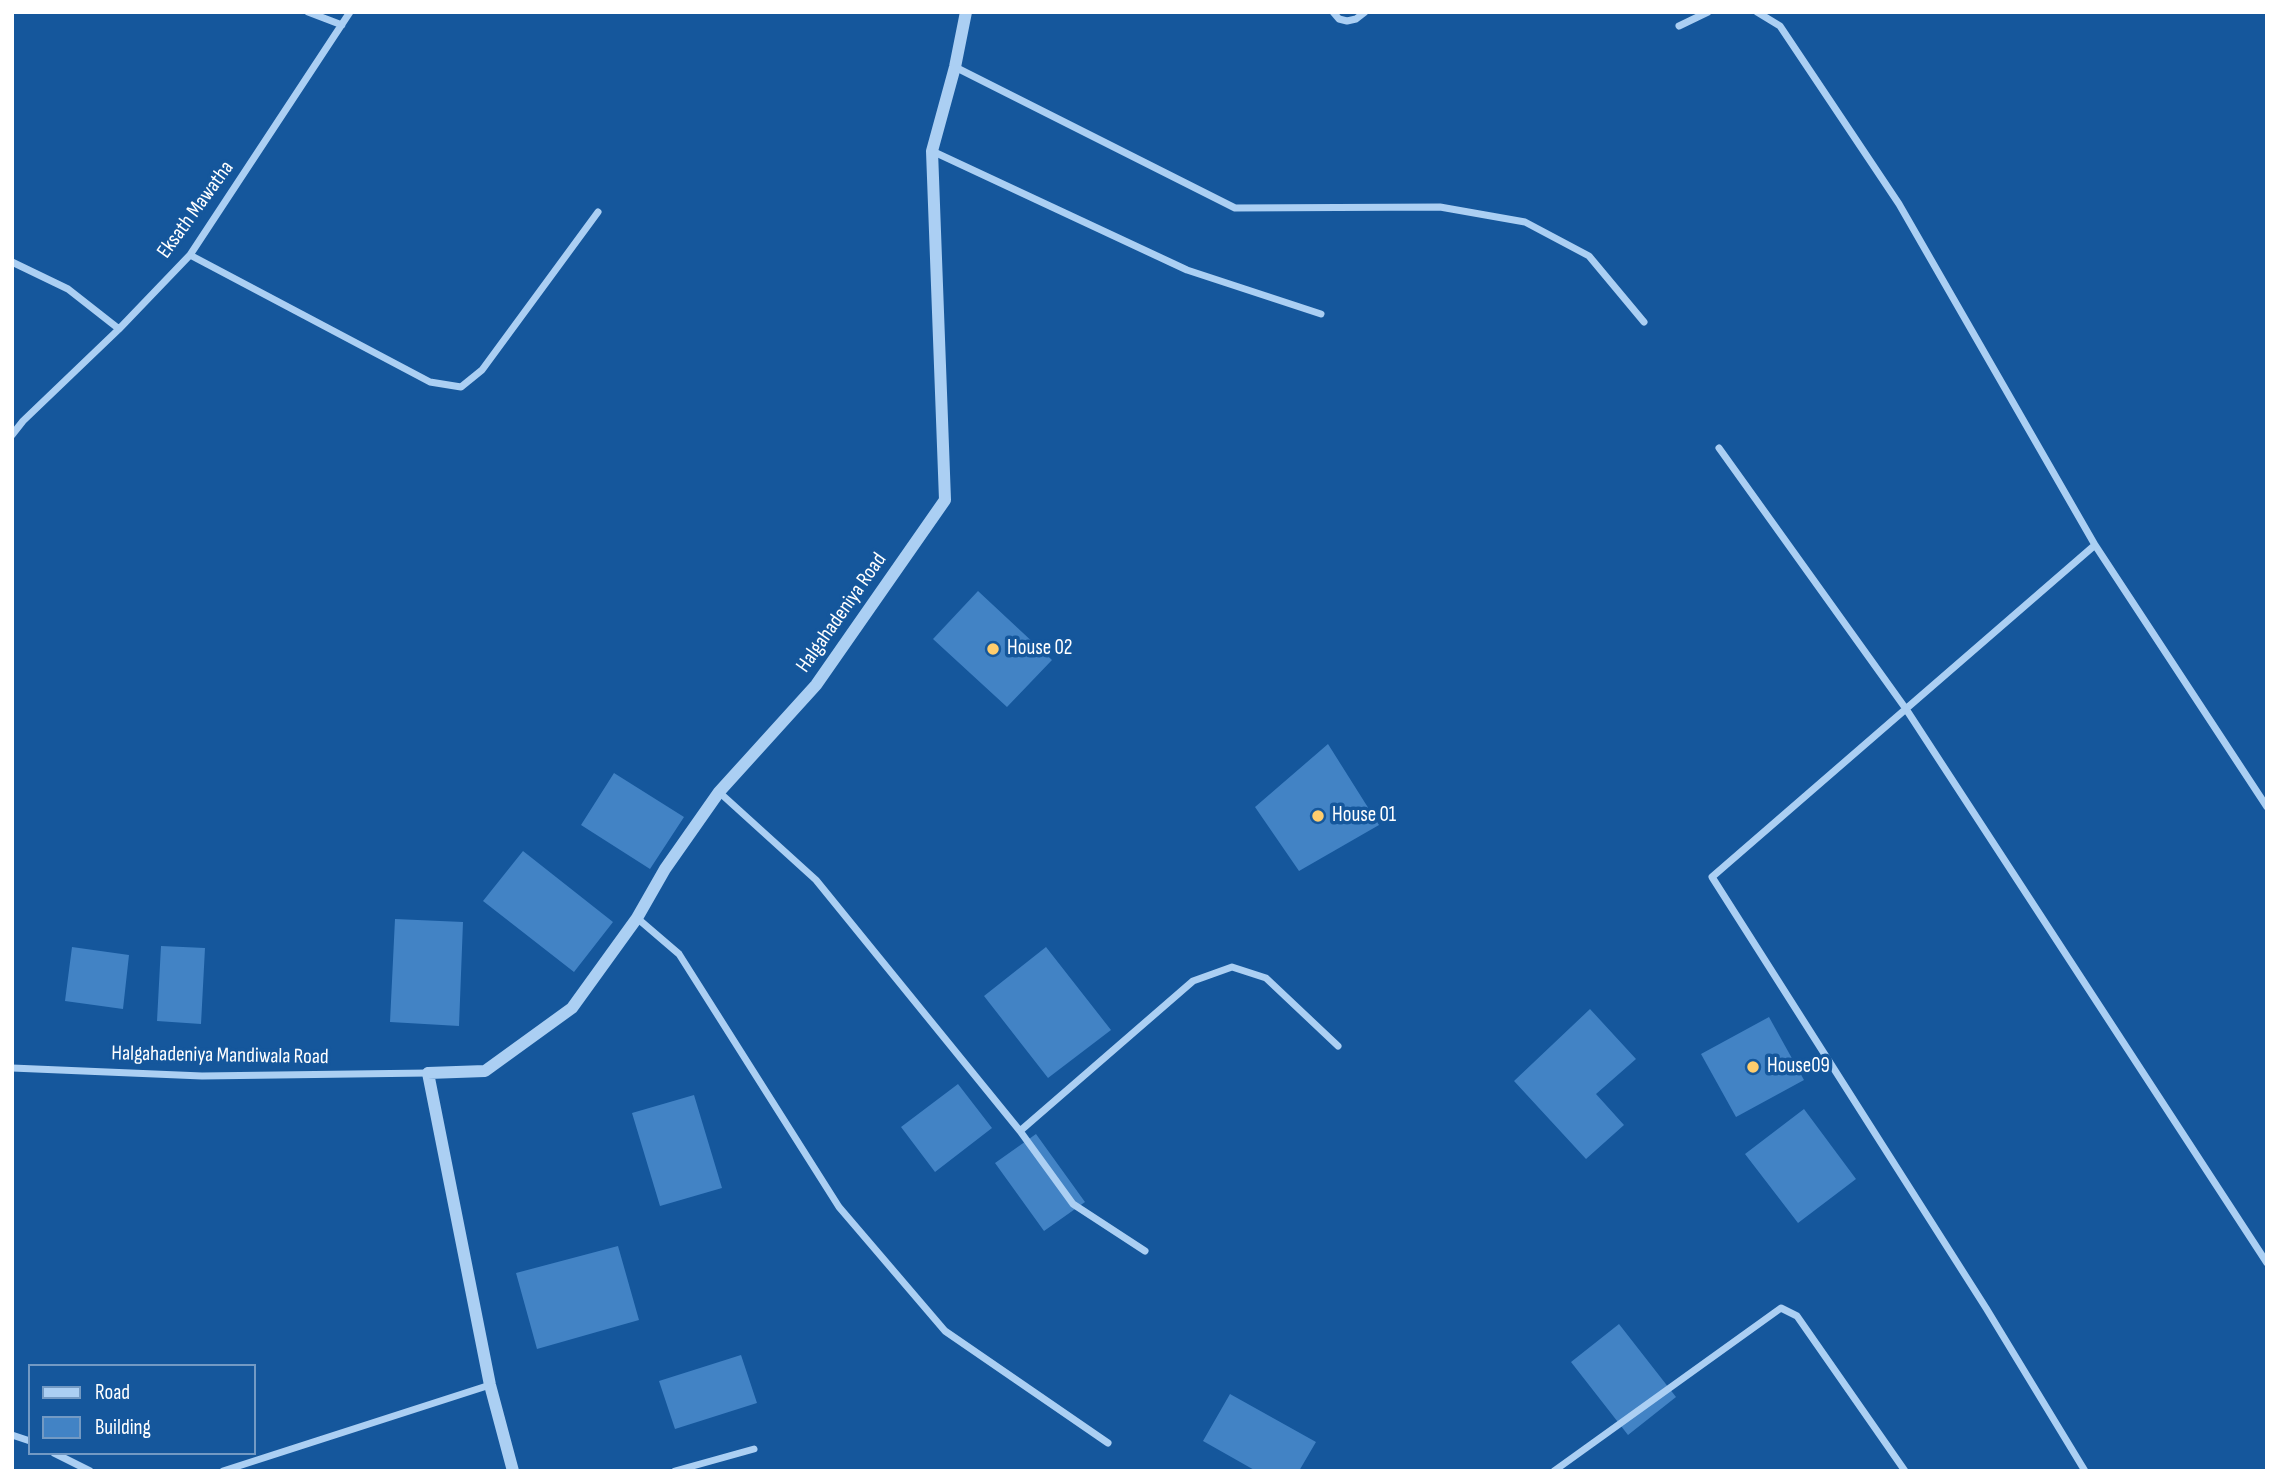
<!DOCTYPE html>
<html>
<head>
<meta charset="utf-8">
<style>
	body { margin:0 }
	#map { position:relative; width:2279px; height:1483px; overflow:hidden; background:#15579c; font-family:"Sofia Sans Condensed",sans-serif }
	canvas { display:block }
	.frame { position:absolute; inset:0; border:14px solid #fff; pointer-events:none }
	.legend { position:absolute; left:28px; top:1364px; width:228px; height:91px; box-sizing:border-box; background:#15579c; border:2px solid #739ac4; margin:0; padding:9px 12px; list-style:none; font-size:21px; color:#fff }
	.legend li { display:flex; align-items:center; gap:14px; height:35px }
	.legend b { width:35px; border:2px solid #739ac4 }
</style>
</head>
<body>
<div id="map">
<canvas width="2279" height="1483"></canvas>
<div class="frame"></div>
<ul class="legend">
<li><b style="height:9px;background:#abcff3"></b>Road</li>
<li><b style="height:19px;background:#4283c5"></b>Building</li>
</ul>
</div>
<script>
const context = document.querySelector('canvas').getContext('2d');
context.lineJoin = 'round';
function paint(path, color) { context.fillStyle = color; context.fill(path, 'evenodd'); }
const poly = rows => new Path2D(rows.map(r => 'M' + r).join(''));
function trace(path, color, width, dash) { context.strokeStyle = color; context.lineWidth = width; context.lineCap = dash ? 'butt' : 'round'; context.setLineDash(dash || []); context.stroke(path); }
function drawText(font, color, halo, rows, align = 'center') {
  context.font = font + ' "Sofia Sans Condensed",sans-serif'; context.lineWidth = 7; context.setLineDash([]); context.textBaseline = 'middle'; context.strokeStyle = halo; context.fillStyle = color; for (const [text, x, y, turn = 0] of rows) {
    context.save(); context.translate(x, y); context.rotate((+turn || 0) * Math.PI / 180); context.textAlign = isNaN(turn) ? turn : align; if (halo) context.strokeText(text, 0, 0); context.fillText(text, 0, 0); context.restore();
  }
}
paint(poly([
	[978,591,1052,660,1007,707,933,639],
	[1328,744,1379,825,1299,871,1255,807],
	[614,773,684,817,650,869,581,825],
	[523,851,613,922,574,972,483,901],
	[395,919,463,922,459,1026,390,1022],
	[161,946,205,948,201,1024,157,1021],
	[72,947,129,955,123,1009,65,1001],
	[1046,947,1111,1030,1048,1078,984,996],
	[1590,1009,1636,1059,1596,1094,1624,1125,1586,1159,1514,1081],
	[1769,1017,1804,1080,1736,1117,1701,1054],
	[958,1084,992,1128,935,1172,901,1127],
	[694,1095,722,1188,660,1206,632,1113],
	[1804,1109,1856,1179,1798,1223,1745,1154],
	[1036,1134,1085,1202,1044,1231,995,1163],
	[618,1246,639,1320,537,1349,516,1273],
	[1619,1324,1676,1397,1628,1435,1571,1362],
	[741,1355,757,1403,675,1429,659,1381],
	[1230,1394,1316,1442,1299,1471,1256,1471,1203,1441]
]), '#4283c5');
trace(poly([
	[308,12,342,25],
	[1333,12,1339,19,1347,21,1356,19,1365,12],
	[1757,12,1780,26,1899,204,2095,545,2267,807],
	[1679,26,1708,12],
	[955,67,1235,208,1440,207,1525,222,1589,256,1644,322],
	[932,151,1187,270,1321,314],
	[190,255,430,382,461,387,482,370,598,212],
	[12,262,68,289,119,329],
	[12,435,23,421,119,329,190,255,350,12],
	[1719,448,1906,709,2267,1263],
	[719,792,816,880,1020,1131,1073,1204,1145,1251],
	[637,918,679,954,839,1207,945,1331,1108,1443],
	[12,1068,202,1076,428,1073],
	[1020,1131,1193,981,1232,967,1266,978,1338,1046],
	[12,1435,30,1441],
	[54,1453,90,1471],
	[223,1471,490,1385],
	[675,1471,754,1449],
	[1554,1471,1781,1308,1797,1316,1905,1471],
	[2085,1471,1986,1308,1712,877,2095,545]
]), '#abcff3', 7);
trace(poly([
	[513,1471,490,1385,428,1073,485,1071,572,1008,637,918,665,869,719,792,816,685,945,500,932,151,955,67,966,12]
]), '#abcff3', 12);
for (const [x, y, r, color] of [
	[993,649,7,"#ffcd6d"],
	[1318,816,7,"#ffcd6d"],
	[1753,1067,7,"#ffcd6d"]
]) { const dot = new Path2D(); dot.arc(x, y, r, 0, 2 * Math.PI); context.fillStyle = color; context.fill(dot); trace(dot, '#15579c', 2.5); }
drawText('21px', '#fff', '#15579c', [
	["Eksath Mawatha",196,210,-54],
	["Halgahadeniya Road",842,613,-55],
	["Halgahadeniya Mandiwala Road",220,1056,1]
]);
drawText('21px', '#fff', '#15579c', [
	["House 02",1007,649],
	["House 01",1332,816],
	["House09",1767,1067]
], 'left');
</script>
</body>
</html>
